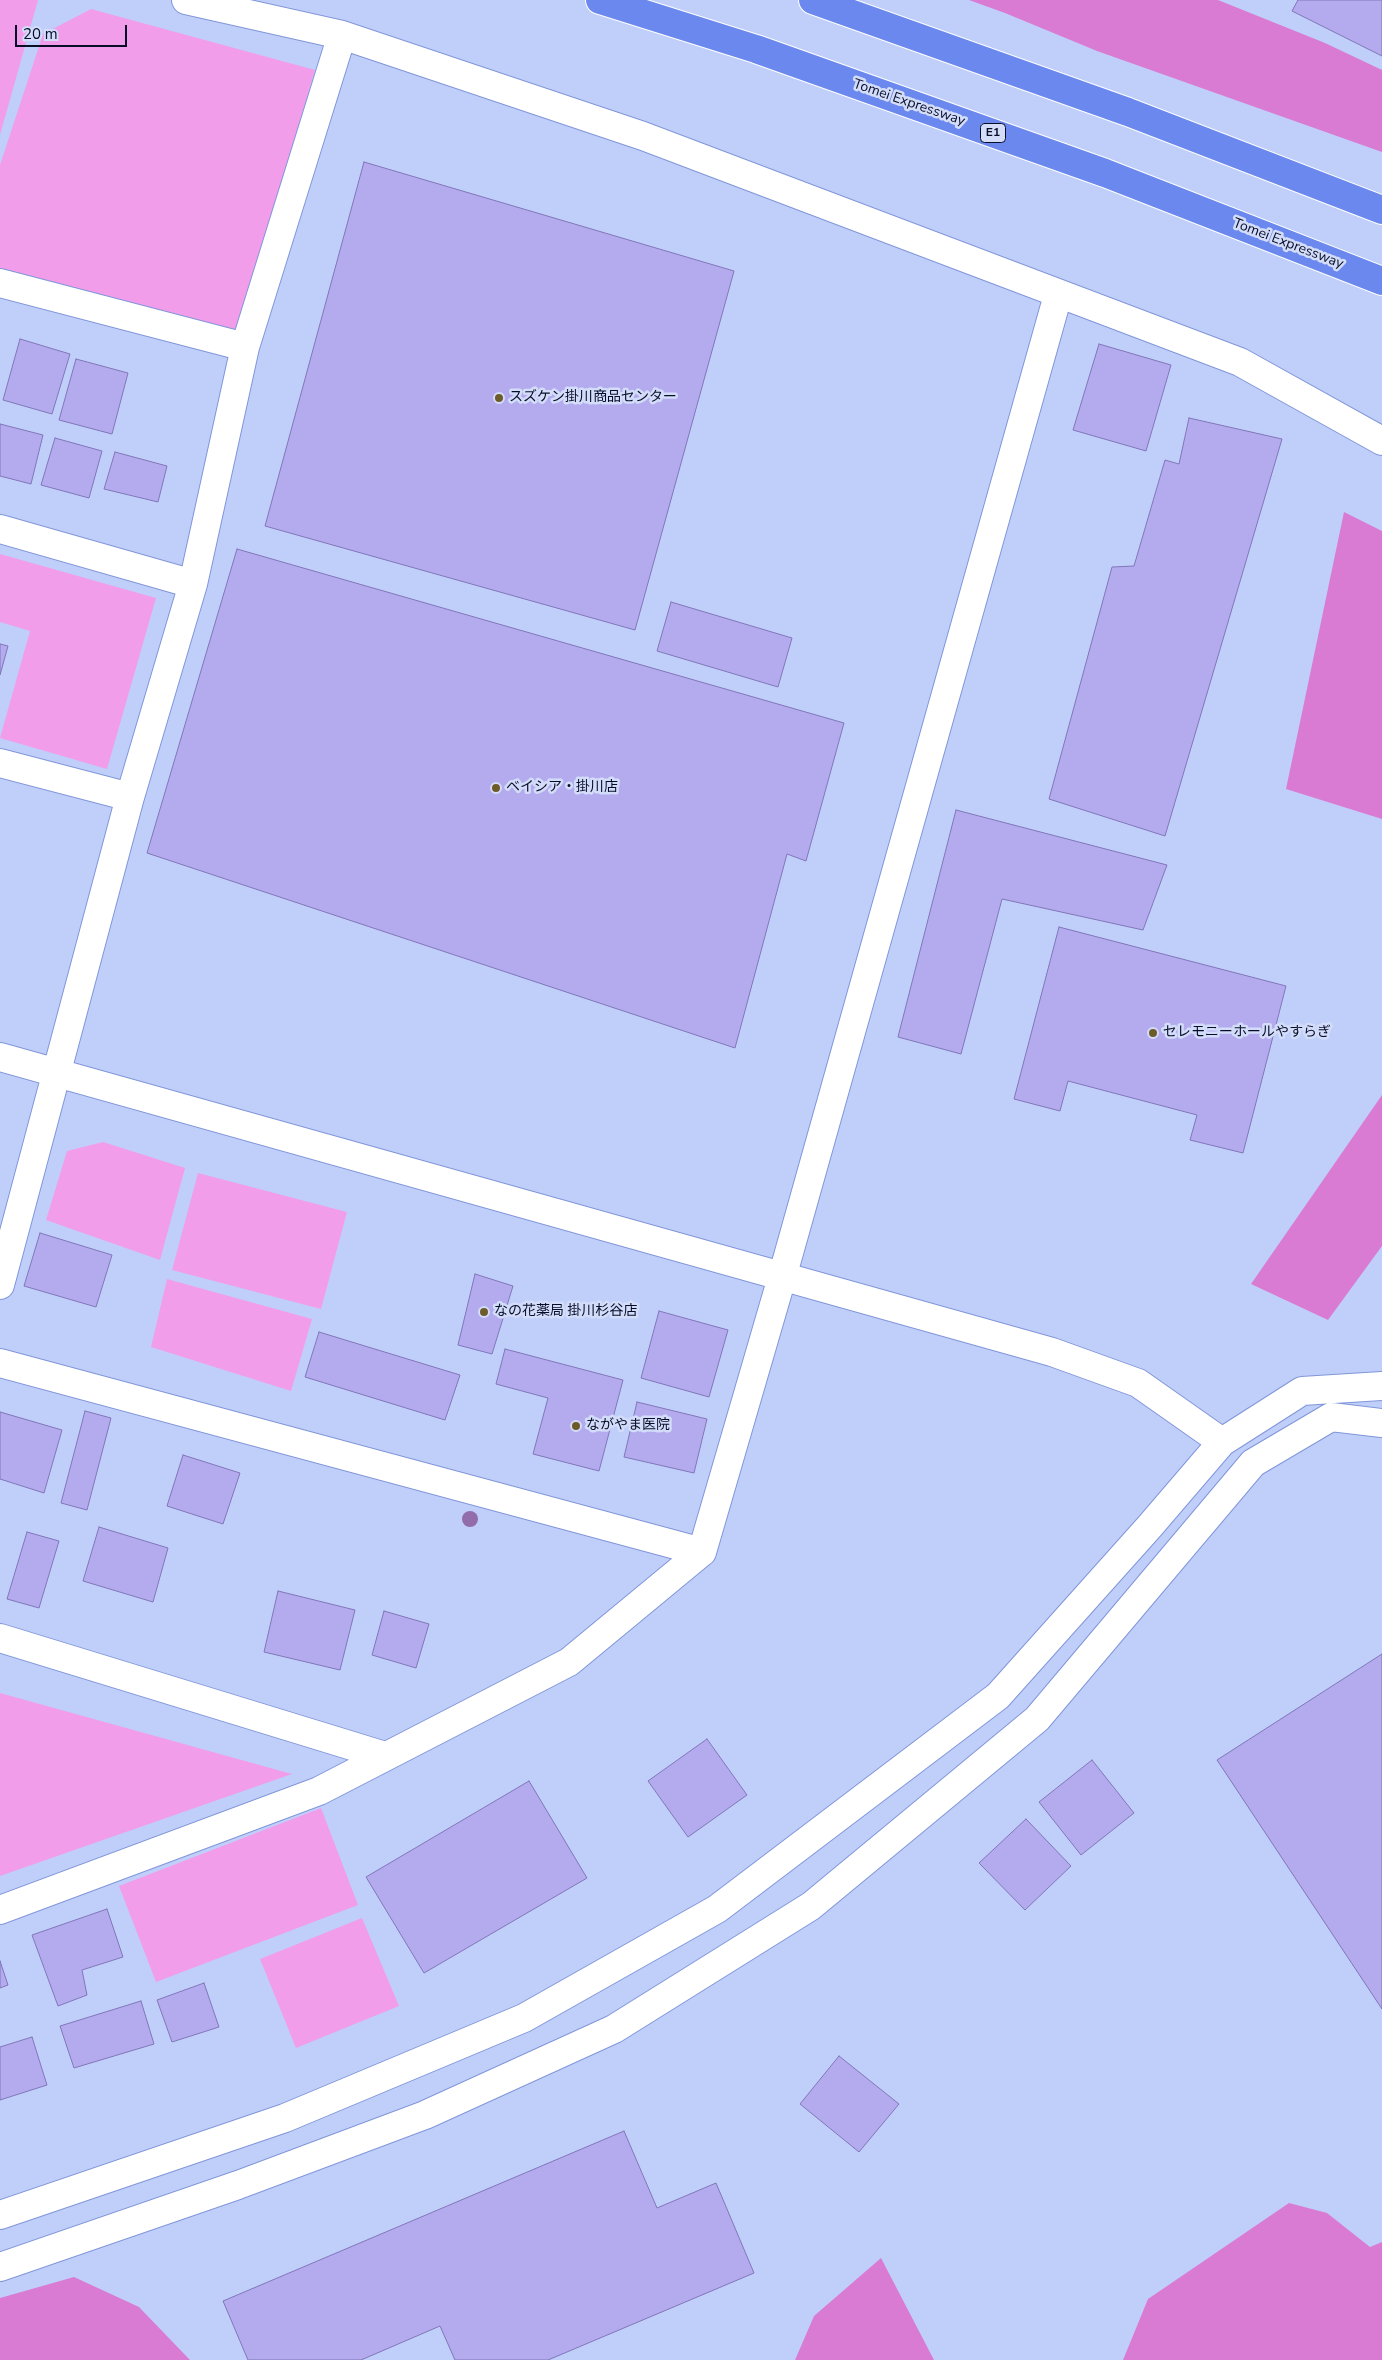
<!DOCTYPE html>
<html>
<head>
<meta charset="utf-8">
<style>
	body { margin:0 }
	#map { position:relative; width:1382px; height:2360px; overflow:hidden; background:#c0cffa; font-family:"Nunito Sans",sans-serif }
	canvas { display:block }
	.scale { position:absolute; left:15px; top:25px; width:112px; height:22px; box-sizing:border-box; border:2px solid #070d26; border-top:0; padding-left:6px; font-size:15px; line-height:18px; white-space:nowrap; color:#070d26; -webkit-text-stroke:4px #d3ddfa; paint-order:stroke }
</style>
</head>
<body>
<div id="map">
<canvas width="1382" height="2360"></canvas>
<div class="scale">20 m</div>
</div>
<script>
const context = document.querySelector('canvas').getContext('2d');
context.lineJoin = 'round';
function paint(path, color) { context.fillStyle = color; context.fill(path, 'evenodd'); }
const poly = rows => new Path2D(rows.map(r => 'M' + r).join(''));
function trace(path, color, width, dash) { context.strokeStyle = color; context.lineWidth = width; context.lineCap = dash ? 'butt' : 'round'; context.setLineDash(dash || []); context.stroke(path); }
function drawText(font, color, halo, rows, align = 'center') {
  context.font = font + ' "Nunito Sans","Noto Sans JP",sans-serif'; context.lineWidth = 5; context.setLineDash([]); context.textBaseline = 'middle'; context.strokeStyle = halo; context.fillStyle = color; for (const [text, x, y, turn = 0] of rows) {
    context.save(); context.translate(x, y); context.rotate((+turn || 0) * Math.PI / 180); context.textAlign = isNaN(turn) ? turn : align; if (halo) context.strokeText(text, 0, 0); context.fillText(text, 0, 0); context.restore();
  }
}
paint(poly([
	[0,0,38,0,0,135],
	[91,9,315,70,234,344,0,273,0,165,43,34],
	[0,554,156,598,107,769,0,738,30,631,0,622],
	[103,1142,185,1168,160,1260,46,1220,67,1151],
	[198,1173,347,1212,321,1309,172,1270],
	[167,1279,312,1319,291,1391,151,1347],
	[0,1693,292,1774,0,1876],
	[321,1808,358,1905,156,1982,119,1886],
	[362,1918,399,2006,296,2048,260,1959]
]), '#f19dea');
paint(poly([
	[969,0,1218,0,1325,43,1382,70,1382,152,1097,51,1005,13],
	[1344,512,1382,531,1382,819,1286,789],
	[1382,1095,1382,1246,1328,1320,1251,1284],
	[1289,2203,1327,2213,1370,2247,1382,2242,1382,2360,1123,2360,1148,2299],
	[881,2258,934,2360,795,2360,814,2316],
	[74,2277,139,2307,190,2360,0,2360,0,2298]
]), '#d97bd2');
const building = poly([
	[1298,0,1382,0,1382,56,1292,11,1298,0],
	[364,162,734,271,635,630,265,526,364,162],
	[20,339,70,354,52,414,3,400,20,339],
	[1099,344,1171,365,1146,451,1073,430,1099,344],
	[76,359,128,373,112,434,59,420,76,359],
	[1189,418,1282,439,1165,836,1049,799,1112,567,1134,566,1165,460,1179,464,1189,418],
	[0,424,43,435,31,484,0,476,0,424],
	[55,438,102,451,89,498,41,485,55,438],
	[115,452,167,466,158,502,104,489,115,452],
	[237,549,844,723,806,861,787,854,735,1048,147,853,237,549],
	[671,602,792,638,778,687,657,651,671,602],
	[0,644,8,646,0,675,0,644],
	[956,810,1167,865,1143,930,1002,899,961,1054,898,1037,956,810],
	[1059,927,1286,986,1243,1153,1190,1140,1197,1115,1068,1081,1060,1111,1014,1099,1059,927],
	[40,1233,112,1255,96,1307,24,1286,40,1233],
	[475,1274,513,1286,492,1354,458,1345,475,1274],
	[659,1311,728,1330,709,1397,641,1378,659,1311],
	[319,1332,460,1375,445,1420,305,1377,319,1332],
	[505,1349,623,1380,599,1471,533,1454,548,1398,496,1384,505,1349],
	[637,1402,707,1419,694,1473,624,1457,637,1402],
	[85,1411,111,1418,87,1510,61,1503,85,1411],
	[0,1412,62,1430,44,1493,0,1479,0,1412],
	[183,1455,240,1473,223,1524,167,1506,183,1455],
	[99,1527,168,1548,153,1602,83,1581,99,1527],
	[27,1532,59,1541,39,1608,7,1599,27,1532],
	[278,1591,355,1610,340,1670,264,1652,278,1591],
	[384,1611,429,1624,416,1668,372,1655,384,1611],
	[1382,1654,1382,2009,1217,1760,1382,1654],
	[707,1739,747,1795,688,1837,648,1781,707,1739],
	[1092,1760,1134,1813,1081,1855,1039,1802,1092,1760],
	[529,1781,587,1878,424,1973,366,1877,529,1781],
	[1026,1819,1071,1866,1025,1910,979,1863,1026,1819],
	[107,1909,123,1957,82,1970,87,1995,58,2006,32,1935,107,1909],
	[0,1961,8,1985,0,1988,0,1961],
	[204,1983,219,2027,172,2042,157,2000,204,1983],
	[141,2001,154,2044,74,2068,60,2026,141,2001],
	[32,2037,47,2085,0,2100,0,2047,32,2037],
	[839,2056,899,2104,859,2152,800,2104,839,2056],
	[624,2131,657,2208,716,2183,754,2273,548,2360,455,2360,440,2326,361,2360,248,2360,223,2301,624,2131]
]);
paint(building, '#b4abee');
trace(building, '#8076b9', 1);
const minor = poly([
	[186,0,342,35,643,136,1240,362,1382,441],
	[0,283,245,347],
	[0,529,193,584],
	[0,763,130,797],
	[0,1057,1052,1352,1138,1383,1222,1442],
	[0,1285,130,797,193,584,245,347,342,35],
	[0,1363,702,1552],
	[0,1638,385,1756],
	[0,1910,319,1791,569,1662,702,1552,783,1274,1058,295],
	[0,2215,285,2118,524,2018,717,1909,998,1696,1150,1526,1222,1442,1302,1391,1382,1386],
	[0,2267,238,2185,425,2115,614,2029,811,1906,1037,1719,1253,1463,1331,1417,1382,1423]
]);
const highway = poly([
	[600,0,756,49,1105,173,1382,281],
	[813,0,1128,112,1382,210]
]);
trace(minor, '#8096d9', 30);
trace(highway, '#fff', 30);
trace(minor, '#fff', 28);
trace(highway, '#6b88ee', 28);
context.fillStyle = '#936cab';
for (const [x, y] of [
	[470,1519]
]) { context.beginPath(); context.arc(x, y, 8, 0, 2 * Math.PI); context.fill(); }
for (const [x, y, r, color] of [
	[499,398,5,"#6d5b2a"],
	[496,788,5,"#6d5b2a"],
	[1153,1033,5,"#6d5b2a"],
	[484,1312,5,"#6d5b2a"],
	[576,1426,5,"#6d5b2a"]
]) { const dot = new Path2D(); dot.arc(x, y, r, 0, 2 * Math.PI); context.fillStyle = color; context.fill(dot); trace(dot, '#d3ddfa', 2); }
for (const [x, y, w] of [
	[993,133,25]
]) { const box = new Path2D(); box.roundRect(x - w / 2, y - 9.5, w, 19, 4); context.fillStyle = '#d3ddfa'; context.fill(box); trace(box, '#070d26', 1); }
drawText('bold 12px', '#070d26', null, [
	["E1",993,133]
]);
drawText('14px', '#070d26', '#d3ddfa', [
	["Tomei Expressway",909,103,19],
	["Tomei Expressway",1288,244,21]
]);
drawText('14px', '#070d26', '#d3ddfa', [
	["スズケン掛川商品センター",509,398],
	["ベイシア・掛川店",506,788],
	["セレモニーホールやすらぎ",1163,1033],
	["なの花薬局 掛川杉谷店",494,1312],
	["ながやま医院",586,1426]
], 'left');
</script>
</body>
</html>
